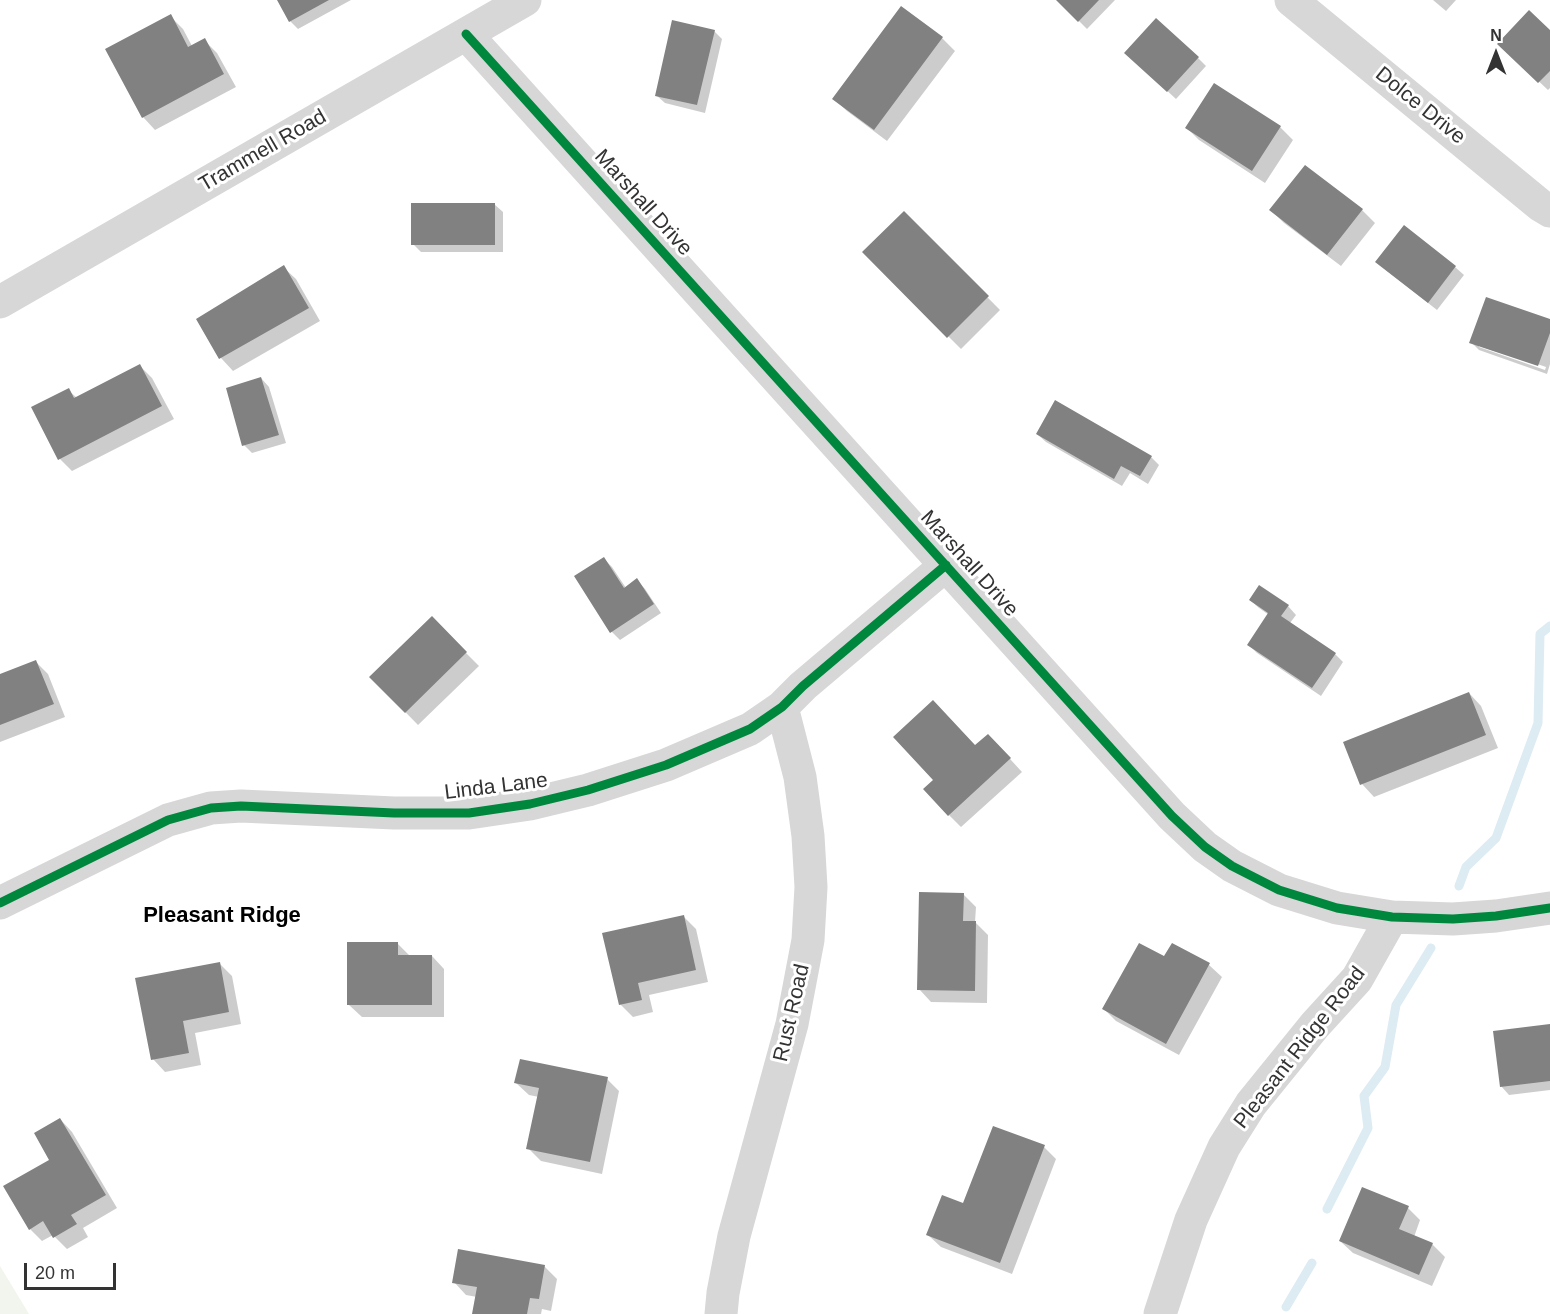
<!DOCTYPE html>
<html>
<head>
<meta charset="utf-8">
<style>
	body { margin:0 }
	#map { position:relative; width:1550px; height:1314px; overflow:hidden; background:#fff; font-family:Helvetica,sans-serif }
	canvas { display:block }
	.north { position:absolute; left:1466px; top:24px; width:60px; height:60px; -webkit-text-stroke:4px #fff; paint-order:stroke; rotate:0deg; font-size:16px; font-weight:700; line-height:24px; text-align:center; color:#333 }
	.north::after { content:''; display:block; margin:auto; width:21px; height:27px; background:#333; clip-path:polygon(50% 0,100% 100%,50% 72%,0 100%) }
	.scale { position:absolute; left:24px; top:1263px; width:92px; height:27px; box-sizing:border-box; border:3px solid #333; border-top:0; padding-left:8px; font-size:18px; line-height:21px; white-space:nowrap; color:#333; -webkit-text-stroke:4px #fff; paint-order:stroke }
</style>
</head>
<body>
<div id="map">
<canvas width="1550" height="1314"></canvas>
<div class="north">N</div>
<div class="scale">20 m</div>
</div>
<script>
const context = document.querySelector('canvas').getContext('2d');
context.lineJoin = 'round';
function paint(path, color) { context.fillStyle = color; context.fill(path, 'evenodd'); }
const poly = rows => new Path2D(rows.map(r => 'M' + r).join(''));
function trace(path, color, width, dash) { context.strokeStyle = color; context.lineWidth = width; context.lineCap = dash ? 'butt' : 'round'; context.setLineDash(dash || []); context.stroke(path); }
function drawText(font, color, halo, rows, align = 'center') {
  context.font = font + ' Helvetica,sans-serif'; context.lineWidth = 6; context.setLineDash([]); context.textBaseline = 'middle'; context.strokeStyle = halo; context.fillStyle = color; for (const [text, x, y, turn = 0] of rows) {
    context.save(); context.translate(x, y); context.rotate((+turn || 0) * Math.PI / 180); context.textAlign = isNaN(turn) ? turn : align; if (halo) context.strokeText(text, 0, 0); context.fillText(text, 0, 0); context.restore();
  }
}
paint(poly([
	[0,1266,29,1314,0,1314]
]), '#f1f5ed');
paint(poly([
	[278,0,351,0,298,29,290,21],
	[1058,0,1115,0,1087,29],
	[1433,0,1456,0,1446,11],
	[902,8,942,38,955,51,887,141,847,111,834,99],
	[170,16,183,29,192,46,204,40,217,53,236,87,155,130,143,117],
	[714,31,722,39,705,113,665,103,656,95],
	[1550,32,1550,88,1548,90,1499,44],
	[1198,58,1206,66,1176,99,1135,61],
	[1280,127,1293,140,1265,183,1199,140,1187,128],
	[1305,167,1362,210,1375,223,1341,266,1284,223,1271,210],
	[494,204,503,212,503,252,421,252,413,244],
	[904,213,1000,310,961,349,864,252],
	[1377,262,1455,267,1464,275,1437,310,1386,270],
	[283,267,296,279,320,321,233,371,221,358,198,320],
	[1550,320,1550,364,1547,374,1479,350,1471,342],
	[1479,344,1546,367,1545,370,1479,347],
	[140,366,152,378,174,419,72,471,60,459,68,390,77,398],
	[261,378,269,387,286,443,252,453,244,445],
	[1037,434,1151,457,1159,465,1148,484,1130,473,1122,486,1046,442],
	[604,559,612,567,626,588,637,580,645,589,661,613,620,640,612,632],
	[1260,587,1288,606,1296,615,1290,623,1335,654,1343,662,1321,696,1257,653,1249,645,1269,615,1259,608,1250,600],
	[432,619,479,666,418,725,371,677],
	[36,662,48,674,65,717,0,742,0,676],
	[1469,693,1481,706,1498,748,1374,797,1362,784],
	[975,747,1000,748,1022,772,961,827,949,815],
	[963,894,976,907,975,922,988,935,987,1003,931,1002,919,989],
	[683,916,696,929,708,982,649,995,653,1012,633,1017,620,1004],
	[398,944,410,956,432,956,444,969,444,1017,362,1017,349,1005],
	[1165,958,1209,965,1222,977,1179,1055,1116,1021,1104,1009],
	[219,963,232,976,241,1024,195,1033,201,1065,165,1072,153,1059],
	[1550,1026,1550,1090,1509,1095,1501,1086],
	[607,1079,619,1091,602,1174,541,1161,528,1148,539,1097,529,1095,516,1083],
	[60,1119,72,1132,117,1208,83,1228,88,1237,67,1249,53,1235,42,1241,30,1229,51,1160],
	[1044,1147,1056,1159,1012,1274,941,1247,928,1235],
	[1408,1208,1420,1220,1414,1237,1432,1244,1445,1257,1432,1286,1353,1253,1340,1241],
	[544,1266,557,1279,551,1311,542,1309,541,1314,474,1314,477,1297,466,1295,454,1282]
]), '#0003');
trace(poly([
	[1459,886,1466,867,1496,838,1538,723,1540,634,1550,626],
	[1327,1209,1368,1128,1364,1096,1385,1067,1396,1005,1431,948],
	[1286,1307,1312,1263]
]), '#ddebf3', 9);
paint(poly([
	[277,0,329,0,289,22],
	[1056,0,1099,0,1078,22],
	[901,6,943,37,874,130,832,99],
	[1529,10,1550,30,1550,71,1538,83,1497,44],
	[171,14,188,47,205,38,224,74,142,118,105,49],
	[1156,18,1199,57,1167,92,1124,53],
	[672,20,715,30,697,105,655,96],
	[1214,83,1281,126,1252,171,1185,128],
	[1305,165,1363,209,1327,255,1269,210],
	[411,203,495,203,495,245,411,245],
	[904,211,989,296,947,338,862,252],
	[1404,225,1456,266,1428,303,1375,262],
	[284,265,309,308,219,359,196,319],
	[1486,297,1550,319,1550,333,1538,366,1469,343],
	[140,364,162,406,58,460,31,407,69,388,74,398],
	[261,377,279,435,242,446,226,388],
	[1055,400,1152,456,1140,476,1121,466,1114,479,1036,434],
	[604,557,624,588,637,578,654,604,610,633,574,576],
	[1259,585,1289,605,1281,616,1336,653,1312,688,1247,645,1268,613,1249,600],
	[432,616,467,652,405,713,369,677],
	[36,660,54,704,0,725,0,674],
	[1469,692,1486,735,1360,785,1343,742],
	[933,700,975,745,988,734,1011,758,948,816,923,789,933,780,893,737],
	[919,892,964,893,963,921,976,921,975,991,917,990],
	[684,915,696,970,638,983,642,1000,619,1005,602,933],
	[347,942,398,942,398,955,432,955,432,1005,347,1005],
	[1139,943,1164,956,1172,943,1210,963,1166,1044,1102,1009],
	[220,962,229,1012,183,1021,189,1053,151,1060,135,978],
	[1550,1024,1550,1081,1500,1087,1493,1031],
	[520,1059,608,1077,590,1162,526,1149,539,1088,514,1083],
	[60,1118,106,1195,71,1215,77,1224,53,1238,43,1221,29,1230,3,1186,49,1160,34,1133],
	[993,1126,1045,1145,1000,1263,926,1235,942,1195,963,1203],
	[1362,1187,1409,1206,1399,1229,1433,1243,1419,1275,1339,1241],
	[458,1249,545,1265,539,1299,530,1298,527,1314,472,1314,477,1287,452,1283]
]), '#818181');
trace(poly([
	[1291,0,1540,205,1550,211],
	[466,34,1172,816,1205,847,1232,866,1279,890,1337,908,1392,917,1453,919,1496,916,1550,908],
	[0,302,525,0],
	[0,903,168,820,211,808,241,806,394,813,469,813,530,804,588,790,666,765,750,729,782,707,803,686,946,565],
	[721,1314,723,1293,734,1236,792,1024,808,940,811,887,808,836,800,777,782,707],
	[1160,1314,1191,1220,1224,1147,1251,1104,1315,1025,1357,979,1392,917]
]), '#d7d7d7', 33);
trace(poly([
	[466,34,1172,816,1205,847,1232,866,1279,890,1337,908,1392,917,1453,919,1496,916,1550,908],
	[0,903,168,820,211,808,241,806,394,813,469,813,530,804,588,790,666,765,750,729,782,707,803,686,946,565]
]), '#00873e', 9);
drawText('21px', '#333', '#fff', [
	["Dolce Drive",1420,106,39],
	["Trammell Road",263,151,-30],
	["Marshall Drive",643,203,48],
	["Marshall Drive",969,564,48],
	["Linda Lane",496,787,-7],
	["Rust Road",792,1013,-77],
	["Pleasant Ridge Road",1300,1048,-52]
]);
drawText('bold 22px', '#000', '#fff', [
	["Pleasant Ridge",222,916]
]);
</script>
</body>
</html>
